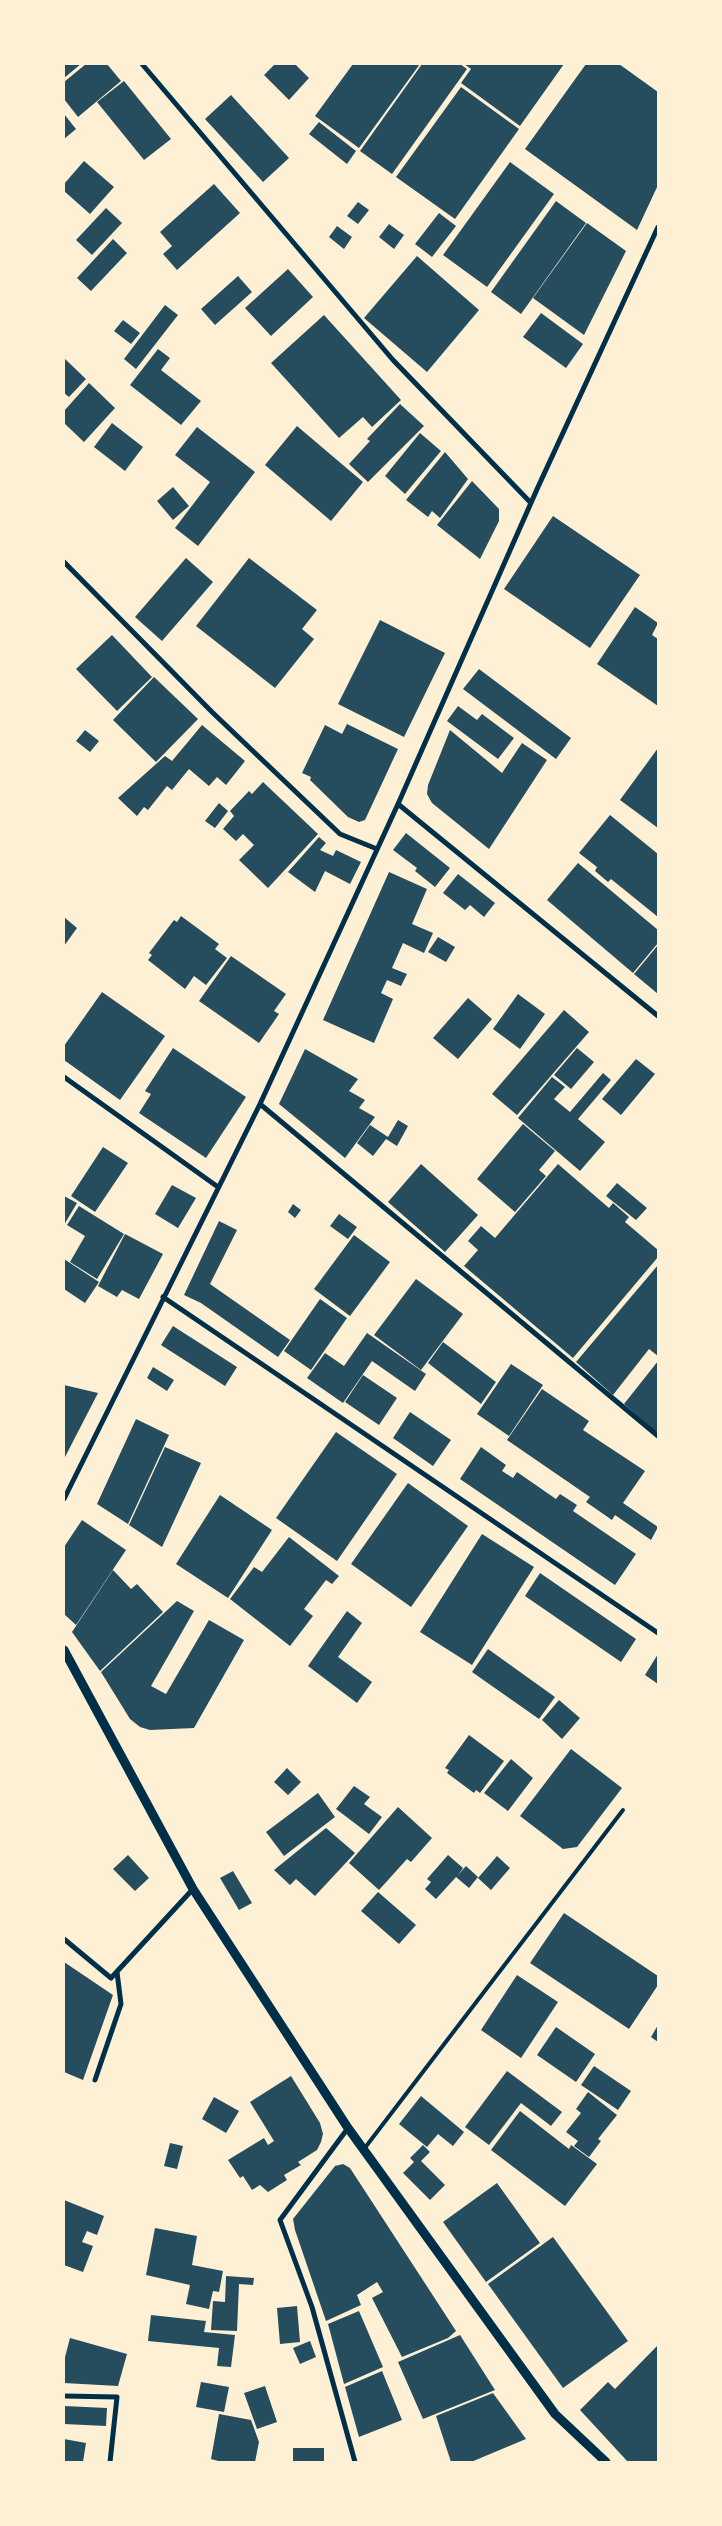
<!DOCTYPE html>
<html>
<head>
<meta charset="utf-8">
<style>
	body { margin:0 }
	#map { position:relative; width:722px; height:2526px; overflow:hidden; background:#fdf0d5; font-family:"IBM Plex Serif",serif }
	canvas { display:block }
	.frame { position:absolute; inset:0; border:65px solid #fdf0d5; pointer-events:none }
</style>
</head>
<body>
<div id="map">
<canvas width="722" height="2526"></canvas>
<div class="frame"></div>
</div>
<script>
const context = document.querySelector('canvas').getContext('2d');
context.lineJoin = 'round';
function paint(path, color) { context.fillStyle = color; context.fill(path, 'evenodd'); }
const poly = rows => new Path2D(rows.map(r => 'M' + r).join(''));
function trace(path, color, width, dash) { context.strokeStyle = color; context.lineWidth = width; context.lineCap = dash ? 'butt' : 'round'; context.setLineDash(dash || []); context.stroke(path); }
paint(poly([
	[64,64,81,64,64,78],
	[86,64,107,64,121,81,78,117,64,99,64,82],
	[275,64,295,64,309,78,289,100,264,75],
	[353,64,420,64,359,148,315,116],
	[422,64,460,64,467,69,392,174,360,151],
	[464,64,564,64,520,126,461,83,471,69],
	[586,64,619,64,658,92,658,185,637,230,525,149],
	[124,81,171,139,144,160,97,102],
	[461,87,519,129,455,219,396,177],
	[231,95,289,158,263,182,205,119],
	[64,114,76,129,64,139],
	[319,122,356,151,347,164,309,134],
	[84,161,114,187,90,214,64,191,64,184],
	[510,162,554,194,487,287,443,255],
	[214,184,240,213,177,270,163,254,172,246,160,232],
	[556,201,586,223,521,314,491,292],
	[358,202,369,210,358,224,347,216],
	[106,208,122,223,92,255,76,240],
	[439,213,456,226,432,257,415,244],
	[587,223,626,251,584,335,533,298],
	[389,224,404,235,394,249,379,237],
	[337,226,352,237,344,249,329,237],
	[113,239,127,253,91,291,77,278],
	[417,256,479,310,427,372,364,318],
	[288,269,313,297,271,336,245,308],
	[238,276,252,292,215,325,201,309],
	[165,305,178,315,136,369,124,359],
	[541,313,583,344,566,368,523,337],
	[324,315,401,400,372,427,363,417,339,438,271,363],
	[123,320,140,333,131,344,114,331],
	[158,349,170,358,161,370,201,401,181,425,130,385],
	[64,358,86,379,69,397,64,393],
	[89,383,115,408,84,442,64,423,64,411],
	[400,404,424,426,368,482,349,464,370,441,367,439],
	[112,423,143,447,125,471,94,447],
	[297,426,363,482,331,521,265,465],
	[197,427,255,472,198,546,175,528,210,482,175,455],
	[420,433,441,451,405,494,385,476],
	[445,452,468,479,440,518,432,511,428,517,406,500],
	[472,481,499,509,499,521,480,559,437,525],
	[173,487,189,506,173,520,157,501],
	[553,516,640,575,590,648,504,589],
	[186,558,213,582,162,641,135,617],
	[249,558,317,610,302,629,314,639,275,688,196,626],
	[635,607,658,623,652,635,658,639,658,706,597,664],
	[380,620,445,653,404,737,338,704],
	[112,635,152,677,117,711,76,669],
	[479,669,571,738,556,759,463,689],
	[154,677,198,719,156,762,113,720],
	[458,706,477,720,482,714,514,738,498,759,447,721],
	[347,724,398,749,365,820,359,822,348,817,310,780,311,777,302,773,325,725,342,734],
	[202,725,245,761,226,785,217,777,209,786,189,769,172,790,167,786,148,810,144,807,137,816,118,798,165,756,172,761],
	[85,730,99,741,90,752,76,741],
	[450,730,502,773,522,743,547,760,489,849,432,803,427,794,428,785],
	[658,748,658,828,620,800],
	[263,782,318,834,268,888,239,860,254,845,243,834,236,841,223,829,234,816,230,811,249,791,252,794],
	[219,803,228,811,215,828,205,821],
	[610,815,658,854,658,917,611,879,608,882,595,871,597,867,579,853],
	[406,833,450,868,435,887,415,871,417,868,393,850],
	[319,837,326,843,320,850,333,856,336,850,361,862,350,884,325,871,315,892,288,872],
	[578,863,658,930,658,943,633,973,547,900],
	[389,872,427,889,412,924,433,933,424,953,403,943,392,968,407,974,401,986,387,980,381,993,393,999,374,1043,323,1020],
	[458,874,495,903,484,917,470,905,465,910,443,893],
	[181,916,219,944,215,949,227,958,206,985,194,976,185,989,148,960,152,955,149,953,174,920,177,922],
	[64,917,77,928,64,946],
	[438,937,455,947,446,962,428,952],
	[658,945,658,994,634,974],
	[231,956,286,994,274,1011,279,1014,259,1043,199,1001],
	[102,992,165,1036,120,1100,64,1060,64,1046],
	[518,994,545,1014,520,1049,493,1029],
	[468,998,492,1019,458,1059,433,1038],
	[564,1010,589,1032,517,1115,492,1094],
	[173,1048,246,1097,206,1158,139,1113,151,1094,145,1091],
	[577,1048,594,1062,571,1089,554,1075],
	[305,1049,358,1079,349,1091,365,1100,359,1108,375,1117,345,1158,279,1104],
	[636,1059,655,1074,621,1115,602,1099],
	[603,1073,611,1080,578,1119,605,1142,580,1171,518,1118,552,1077,565,1087,554,1099,570,1112],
	[398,1120,408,1126,397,1146,386,1139,373,1156,357,1143,370,1125,388,1137],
	[523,1124,555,1151,539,1170,546,1176,515,1212,477,1179],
	[103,1147,128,1163,95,1212,71,1196],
	[421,1164,478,1215,445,1252,388,1202],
	[558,1164,609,1208,613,1203,629,1217,625,1222,658,1250,658,1257,573,1358,464,1266,478,1250,468,1241,481,1226,495,1238],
	[617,1183,647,1208,636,1220,606,1196],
	[172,1185,196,1198,178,1228,155,1214],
	[64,1196,77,1203,64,1225],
	[293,1204,301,1210,295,1218,288,1212],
	[79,1206,124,1234,97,1279,70,1262,85,1236,67,1225],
	[339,1214,357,1227,348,1239,330,1226],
	[219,1221,237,1230,210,1284,290,1340,278,1357,201,1303,184,1295],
	[125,1234,163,1254,139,1299,122,1290,117,1297,98,1286],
	[354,1235,390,1262,350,1316,314,1289],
	[64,1259,99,1282,85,1303,64,1289],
	[658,1265,658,1356,649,1349,613,1395,576,1362],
	[416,1279,463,1314,421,1370,374,1335],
	[320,1299,347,1318,311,1370,284,1351],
	[173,1326,237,1367,225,1386,161,1345],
	[367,1333,426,1374,415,1391,372,1361,343,1403,307,1378,325,1353,344,1366],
	[443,1342,496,1382,481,1404,428,1363],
	[658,1361,658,1434,624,1404],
	[511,1364,543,1385,509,1436,477,1414],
	[153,1367,174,1380,167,1391,147,1378],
	[363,1375,397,1398,379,1425,345,1402],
	[64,1385,98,1393,64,1459],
	[542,1389,589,1421,583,1430,645,1471,623,1503,658,1527,651,1540,615,1515,612,1520,586,1502,590,1497,507,1440],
	[410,1412,451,1440,433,1466,393,1438],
	[136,1419,169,1435,128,1524,97,1504],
	[336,1432,397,1474,337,1561,276,1518],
	[165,1447,201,1463,162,1547,129,1525],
	[481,1447,506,1465,502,1471,513,1478,517,1472,556,1499,560,1494,577,1505,573,1511,636,1554,615,1585,460,1479],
	[408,1483,468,1526,411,1607,351,1564],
	[220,1495,272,1530,228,1598,176,1564],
	[82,1520,126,1550,76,1625,64,1614,64,1547],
	[482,1534,534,1567,472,1665,420,1632],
	[289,1537,339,1576,332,1584,326,1580,304,1609,313,1616,290,1646,230,1599,254,1567,262,1572],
	[113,1570,131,1589,137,1584,163,1612,100,1671,72,1632],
	[540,1573,636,1639,621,1662,525,1596],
	[177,1601,194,1611,151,1686,166,1694,209,1620,244,1640,194,1728,150,1730,140,1727,130,1719,101,1672],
	[347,1611,362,1623,338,1657,372,1682,357,1703,308,1666],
	[488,1649,555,1697,539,1719,472,1672],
	[658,1654,658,1684,645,1675],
	[559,1700,580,1718,562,1739,542,1720],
	[469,1735,504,1761,480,1793,476,1790,474,1793,447,1773,449,1770,445,1768],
	[571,1749,622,1788,577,1847,563,1849,520,1816],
	[511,1759,533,1778,508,1811,484,1793],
	[287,1768,301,1782,288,1795,274,1782],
	[354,1786,370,1797,364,1804,382,1817,369,1834,336,1809],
	[318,1793,335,1817,284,1856,266,1832],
	[398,1807,432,1838,411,1862,407,1859,379,1890,349,1863],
	[326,1828,355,1853,315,1896,296,1879,290,1885,274,1870],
	[128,1855,149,1878,135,1891,113,1869],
	[448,1855,463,1868,458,1875,466,1866,478,1877,469,1888,456,1877,436,1899,425,1889,431,1882,427,1879],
	[497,1856,510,1868,491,1890,478,1878],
	[233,1871,252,1903,239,1910,220,1878],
	[378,1892,416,1925,399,1944,361,1911],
	[564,1913,658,1976,658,1985,629,2029,530,1963],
	[64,1962,113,1995,83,2080,64,2072],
	[517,1975,558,2002,521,2058,481,2030],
	[658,2025,658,2042,651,2037],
	[556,2027,595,2054,576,2082,537,2055],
	[594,2066,631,2091,618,2110,581,2085],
	[507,2071,562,2112,551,2126,521,2103,489,2145,465,2127],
	[291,2076,320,2123,323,2134,321,2142,317,2150,298,2162,301,2165,284,2175,287,2180,268,2192,260,2185,252,2190,243,2176,240,2178,228,2160,264,2138,268,2145,274,2141,250,2102],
	[588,2092,617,2115,598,2139,601,2141,589,2157,574,2146,578,2141,566,2132,581,2113,576,2109],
	[421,2096,464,2132,453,2146,438,2134,427,2147,399,2124],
	[214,2097,239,2111,226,2133,202,2119],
	[520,2111,569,2149,571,2145,597,2164,565,2206,491,2150],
	[170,2143,183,2146,177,2169,164,2166],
	[423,2145,430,2152,421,2161,445,2185,430,2200,403,2173,414,2162,410,2158],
	[343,2164,350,2168,456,2331,448,2338,402,2357,372,2298,383,2292,377,2282,357,2295,361,2305,326,2321,295,2230,293,2219,335,2166],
	[497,2183,540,2243,486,2282,443,2222],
	[64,2200,104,2216,97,2235,87,2231,82,2242,93,2246,83,2272,64,2265],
	[155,2228,197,2236,192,2265,223,2271,219,2292,213,2291,209,2309,186,2304,190,2285,146,2275],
	[553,2237,628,2341,563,2388,488,2284],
	[226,2276,254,2278,253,2285,239,2284,237,2331,211,2330,213,2301,225,2302],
	[297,2306,300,2342,280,2344,277,2308],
	[359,2311,383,2367,344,2384,328,2324],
	[151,2315,206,2321,204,2332,235,2335,231,2367,217,2366,219,2348,148,2341],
	[460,2335,495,2390,423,2419,398,2362],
	[70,2338,127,2354,118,2386,64,2383,64,2361],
	[310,2341,316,2357,300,2364,293,2348],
	[658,2345,658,2462,628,2462,580,2410,608,2382,615,2389],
	[382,2371,402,2420,359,2437,345,2387],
	[201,2382,229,2387,224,2412,196,2407],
	[265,2386,277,2422,257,2429,244,2393],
	[493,2393,526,2439,471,2462,451,2462,436,2416],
	[64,2406,107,2408,106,2426,64,2424],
	[219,2414,251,2420,259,2442,255,2462,222,2462,211,2459],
	[64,2439,86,2443,83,2462,64,2462],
	[293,2448,324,2448,324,2462,293,2462]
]), '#264d5e');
trace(poly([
	[364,2149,623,1810]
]), '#003049', 4);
trace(poly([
	[142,64,393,360,531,503],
	[64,562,212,712,340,834,377,849],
	[398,804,658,1016],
	[64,1077,218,1187],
	[260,1104,658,1436],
	[163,1297,658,1633],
	[64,1499,260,1104,398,804,538,487,658,227],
	[64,1939,111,1978,193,1889],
	[95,2080,121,2004,117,1972],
	[348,2128,280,2220,312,2307,355,2462],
	[64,2396,117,2397,110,2462]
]), '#003049', 5);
trace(poly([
	[64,1650,193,1889,348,2128,555,2414,606,2462]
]), '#003049', 9);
</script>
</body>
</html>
